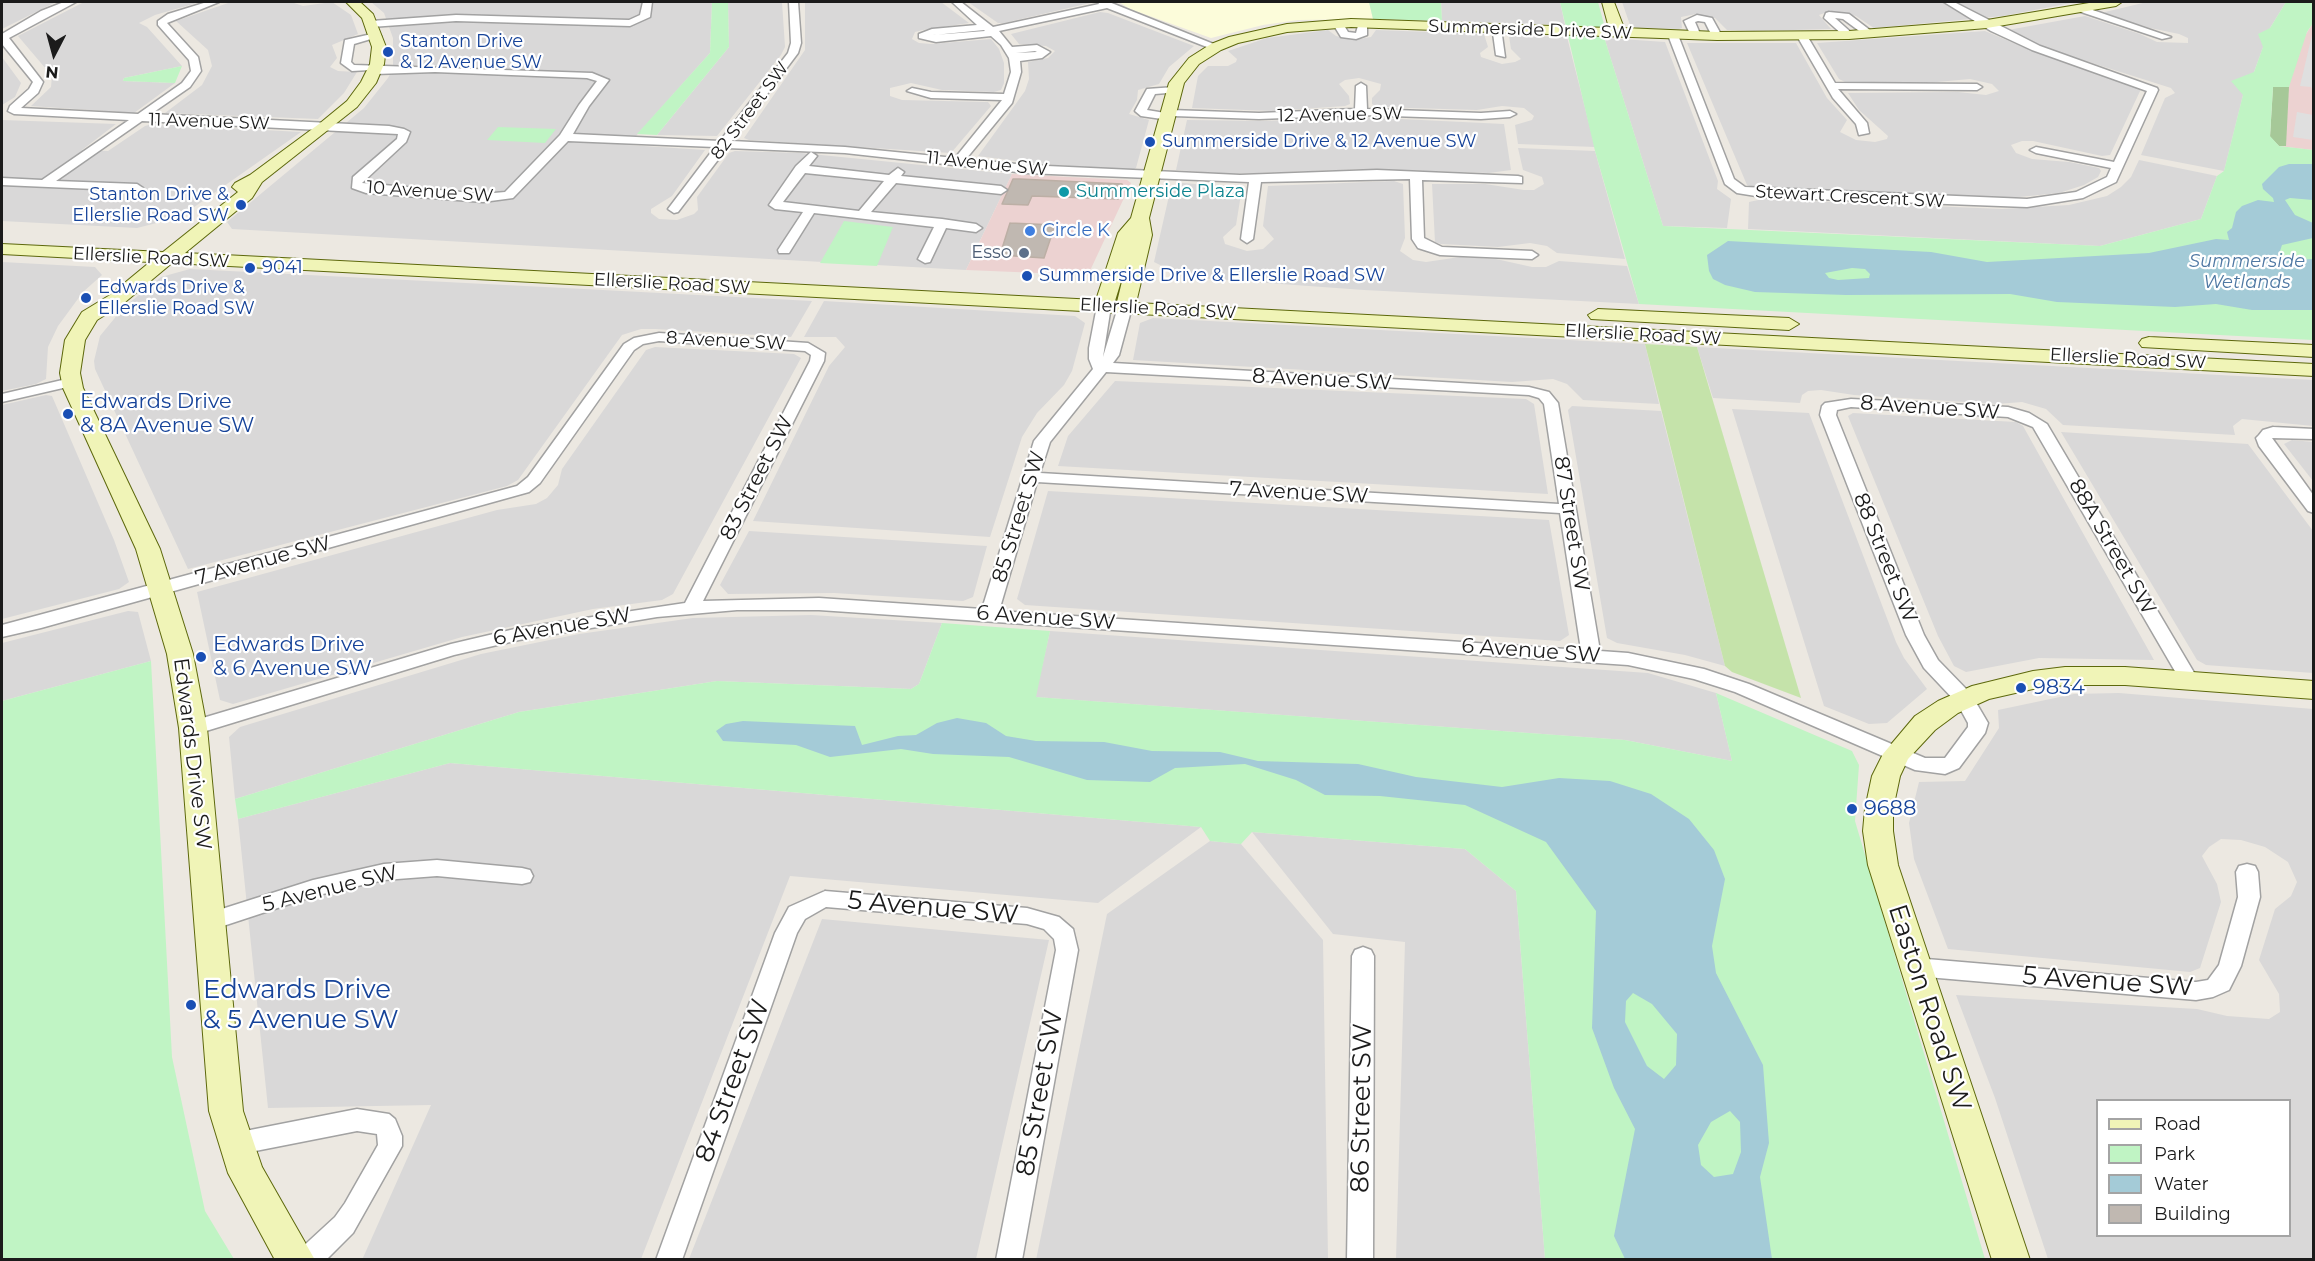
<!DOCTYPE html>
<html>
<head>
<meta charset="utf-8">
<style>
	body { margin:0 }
	#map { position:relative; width:2315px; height:1261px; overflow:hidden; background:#ece8e1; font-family:Montserrat,sans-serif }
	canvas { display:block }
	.frame { position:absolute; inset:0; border:3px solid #1b1b1b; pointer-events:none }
	.legend { position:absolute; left:2096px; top:1099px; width:195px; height:138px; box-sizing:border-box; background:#fff; border:2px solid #a4a4a4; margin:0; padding:8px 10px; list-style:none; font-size:18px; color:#1b1b1b }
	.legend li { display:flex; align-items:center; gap:12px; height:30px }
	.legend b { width:30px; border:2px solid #a4a4a4 }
	.north { position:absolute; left:24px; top:24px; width:60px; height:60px; -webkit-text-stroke:4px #fff; paint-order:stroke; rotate:186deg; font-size:16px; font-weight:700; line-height:24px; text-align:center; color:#1b1b1b }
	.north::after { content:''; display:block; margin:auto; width:21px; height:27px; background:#1b1b1b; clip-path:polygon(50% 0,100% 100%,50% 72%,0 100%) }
</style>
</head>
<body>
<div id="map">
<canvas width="2315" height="1261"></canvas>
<div class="frame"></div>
<ul class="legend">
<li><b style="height:8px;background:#f0f4b7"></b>Road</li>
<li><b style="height:16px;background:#c0f4c4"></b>Park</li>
<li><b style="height:16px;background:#a4cbd7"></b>Water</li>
<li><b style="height:16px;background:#c0b8b1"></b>Building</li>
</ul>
<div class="north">N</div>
</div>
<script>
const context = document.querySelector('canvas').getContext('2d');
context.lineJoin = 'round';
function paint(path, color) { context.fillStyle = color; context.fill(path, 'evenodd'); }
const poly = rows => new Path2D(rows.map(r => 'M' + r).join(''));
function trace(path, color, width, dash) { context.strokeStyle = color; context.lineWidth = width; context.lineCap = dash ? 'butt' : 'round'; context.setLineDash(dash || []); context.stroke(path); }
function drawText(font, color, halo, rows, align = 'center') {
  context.font = font + ' Montserrat,sans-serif'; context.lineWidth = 4.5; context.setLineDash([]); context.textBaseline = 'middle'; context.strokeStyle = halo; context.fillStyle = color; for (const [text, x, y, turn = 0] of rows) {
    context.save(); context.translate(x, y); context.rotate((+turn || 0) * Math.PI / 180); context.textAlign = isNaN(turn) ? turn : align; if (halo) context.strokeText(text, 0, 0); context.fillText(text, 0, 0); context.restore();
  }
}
paint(poly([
	[2,2,56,2,2,29],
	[84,2,200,2,155,15,139,23,147,27,182,66,124,78,123,81,175,83,134,113,31,106,51,87,52,76,18,36],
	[231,2,291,2,303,6,332,2,351,15,358,34,332,45,337,58,330,67,338,71,357,72,344,93,318,119,165,113,202,85,212,66,208,50,176,21],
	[371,2,712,2,710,53,628,145,705,150,672,196,651,209,651,213,659,219,677,220,694,214,698,210,697,197,729,153,735,151,801,153,1012,174,966,270,232,229,227,222,364,108,388,78,393,68,393,38,384,13],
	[728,2,782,2,785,47,781,55,717,136,657,135,729,47],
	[805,2,941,2,969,23,923,30,915,32,912,39,919,43,931,44,991,39,999,49,1004,63,1004,83,1001,90,994,92,942,90,911,83,890,88,890,96,902,100,988,102,991,106,951,153,749,140,744,138,805,50],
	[968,2,1087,2,1090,3,1004,23,998,23],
	[1441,2,1560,2,1565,25,1442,21],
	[1622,2,1876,3,2076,2,2003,16,1874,28,1856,16,1830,11,1819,15,1831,29,1754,31,1727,30,1715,18,1696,14,1681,17,1682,28,1679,29,1638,28,1630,25],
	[2147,2,2286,2,2270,28,2254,72,2243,95,2224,171,2141,155,2165,98,2175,93,2171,88,2051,50,2008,30,2085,16,2140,34,2157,42,2188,43,2188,38,2179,34,2150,28,2105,14,2105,12],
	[1100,12,1108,13,1194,46,1169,67,1159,84,1138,90,1137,100,1129,114,1149,120,1136,168,1132,170,1039,164,978,156,1025,91,1029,79,1028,62,1048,58,1055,51,1046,46,1019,44,1011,34],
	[1328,30,1336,36,1353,40,1371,37,1376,30,1484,34,1488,47,1480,53,1481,57,1502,64,1515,62,1521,59,1511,49,1509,36,1567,37,1595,147,1518,144,1515,125,1532,120,1534,116,1524,108,1502,106,1477,110,1378,107,1372,104,1372,98,1380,90,1381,84,1359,78,1345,80,1339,84,1349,96,1350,104,1345,106,1273,111,1192,108,1198,76,1208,66,1228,66,1236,62,1237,59,1228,51,1267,38],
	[1985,31,2040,54,2141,89,2110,155,2102,156,2033,141,2022,141,2011,145,2016,153,2032,159,2069,162,2099,168,2101,171,2098,177,2084,185,2059,193,2009,198,1754,188,1747,185,1687,43,1796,43,1827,98,1847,120,1840,132,1856,140,1875,142,1887,139,1888,136,1859,110,1848,93,1958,92,1986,95,1999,91,1992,84,1970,79,1915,84,1845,82,1839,79,1817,43],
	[1607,38,1665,42,1718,181,1717,189,1731,199,1727,228,1663,226,1605,40],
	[2,57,21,83,15,97,2,105],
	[1359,117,1504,124,1511,170,1489,173,1367,169,1229,174,1176,170,1187,120,1264,121],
	[2,120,116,124,82,150,108,151,145,126,152,124,301,132,180,217,137,228,2,221],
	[1518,148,1595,151,1625,259,1557,253,1547,246,1530,243,1498,247,1441,244,1435,242,1432,184,1485,184,1524,190,1534,190,1544,184,1542,177,1523,170],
	[2139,160,2217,176,2201,219,2100,246,1748,229,1749,202,1763,199,2002,209,2069,205,2107,196,2121,187,2131,177],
	[1394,181,1403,184,1405,238,1400,251,1413,260,1426,262,1460,257,1496,259,1532,267,1546,267,1559,261,1627,266,1639,304,1364,290,1184,277,1154,262,1171,187,1183,183,1242,188,1236,225,1223,237,1225,244,1247,251,1263,249,1274,239,1263,226,1268,186],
	[2,262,95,267,102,275,83,292,58,326,48,347,46,379,36,384,2,391],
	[190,269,584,289,812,301,791,337,655,329,641,329,622,335,518,480,507,486,188,569,95,369,94,361,100,336,123,308,161,277],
	[824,301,1075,316,1085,323,1072,371,1064,385,1037,413,1022,437,990,537,753,521,829,366,845,347,836,337,804,337],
	[1153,318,1645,344,1659,404,1583,400,1567,384,1553,379,1512,382,1133,360,1140,323],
	[655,347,794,354,801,358,673,594,662,600,593,609,462,637,233,704,220,700,197,592,497,510,536,504,547,498,558,485,562,469,646,350],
	[1697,347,2313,380,2313,426,2242,419,2233,426,2235,435,2063,425,2046,409,2022,402,1997,404,1854,395,1821,390,1808,391,1802,395,1800,403,1713,398],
	[1115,381,1526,399,1534,404,1548,494,1058,466,1068,436],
	[46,395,52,396,114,540,129,582,119,589,2,619,2,405],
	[1572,406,1661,411,1725,666,1685,655,1617,643,1607,638,1568,410],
	[1732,409,1809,413,1896,642,1904,658,1927,689,1887,723,1869,724,1824,706],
	[1853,413,2016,422,2023,426,2154,660,2039,658,1966,672,1954,666,1938,636,1848,416],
	[2061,432,2248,444,2313,531,2313,673,2206,665,2197,660],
	[2292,440,2313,442,2313,481,2284,444],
	[1048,491,1549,520,1569,635,1560,641,1025,605,1017,599],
	[749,531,987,546,973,597,963,601,834,593,728,594,720,585],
	[128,611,138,612,151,661,2,701,2,643],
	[811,615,942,623,919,684,911,689,717,681,519,712,235,799,229,737,240,727,481,654,579,634,693,618],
	[1050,631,1648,673,1716,693,1732,761,1625,740,1035,697],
	[2119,693,2313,709,2313,1259,2048,1259,1995,1098,1956,995,2197,1009,2227,1016,2269,1019,2280,1012,2279,994,2259,960,2275,909,2291,896,2297,882,2288,862,2265,847,2241,840,2221,839,2209,847,2202,856,2217,884,2221,902,2200,968,2190,972,1948,949,1914,859,1909,823,1919,782,1965,781,1999,728,1998,710,2074,694],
	[2290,1100,2290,1236,2098,1236,2098,1100],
	[450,763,1201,827,1098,903,790,876,641,1259,362,1260,431,1105,268,1108,238,819],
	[1252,832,1465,849,1516,891,1545,1259,1396,1259,1405,942,1333,934],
	[1210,841,1241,844,1323,940,1328,1259,1036,1260,1107,914],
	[822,919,1049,940,976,1259,689,1259]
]), '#d9d8d8');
paint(poly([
	[2313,23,2313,150,2279,146,2273,87],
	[1012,174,1127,180,1131,183,1088,275,966,270]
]), '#ecd2d1');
paint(poly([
	[1119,2,1369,2,1373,19,1298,20,1263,25,1211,38,1130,9]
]), '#fcfcda');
paint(poly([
	[1645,344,1697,347,1801,698,1732,672,1725,666]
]), '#c5e3aa');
paint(poly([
	[2273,87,2289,87,2286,146,2279,146,2270,137]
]), '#a6c898');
paint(poly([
	[712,2,728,2,729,47,657,135,637,134,710,53],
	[1369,2,1441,2,1442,21,1373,19],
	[1560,2,1598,2,1608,39,1605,40,1663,226,2100,246,2201,219,2217,176,2224,171,2243,95,2231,81,2254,72,2263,47,2258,34,2270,28,2286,2,2313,2,2313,23,2307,32,2289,87,2273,87,2270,136,2279,146,2313,150,2313,340,1639,304,1595,151],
	[182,66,175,83,123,81,124,78],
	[498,127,556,129,545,143,487,140],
	[844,221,893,227,877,266,820,263],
	[942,623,1050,631,1036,697,1625,740,1732,761,1716,693,1852,751,1859,765,1855,821,1985,1259,1545,1259,1516,891,1465,849,1252,832,1241,844,1210,841,1201,827,450,763,238,819,235,799,519,712,717,681,911,689,919,684],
	[151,661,172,1057,205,1211,234,1259,2,1259,2,701]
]), '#c0f4c4');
paint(poly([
	[2312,35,2314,35,2313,91,2311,87,2300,86],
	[2297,112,2313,115,2313,140,2293,137]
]), '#dfdfdf');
paint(poly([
	[2289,164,2313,164,2313,200,2290,198,2285,200,2295,215,2313,223,2313,238,2282,245,2279,254,2297,260,2313,259,2313,310,2252,310,2216,304,2175,307,2057,302,2010,294,1846,295,1755,292,1725,285,1713,279,1709,271,1707,255,1728,241,1931,252,1987,262,2149,253,2216,239,2229,240,2227,232,2232,228,2236,212,2242,206,2258,200,2274,202,2273,198,2263,189,2262,184,2279,167],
	[1852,268,1865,269,1870,274,1869,278,1838,280,1829,278,1825,273],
	[957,718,986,723,1006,736,1036,741,1104,742,1152,751,1220,752,1258,761,1358,764,1416,777,1502,787,1559,778,1610,781,1651,794,1689,819,1714,850,1725,879,1712,946,1716,973,1763,1065,1769,1143,1760,1177,1772,1259,1625,1259,1614,1236,1635,1129,1614,1088,1592,1028,1596,911,1546,842,1465,805,1380,796,1325,795,1296,780,1245,764,1175,768,1150,782,1087,780,1009,757,933,754,901,749,830,757,796,745,723,741,716,731,726,724,743,721,855,726,862,745,898,736,916,735,937,723],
	[1633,993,1652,1004,1677,1034,1676,1065,1664,1079,1647,1066,1625,1022,1626,1001],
	[1730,1111,1740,1122,1741,1152,1733,1174,1714,1177,1701,1165,1698,1145,1711,1122]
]), '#a4cbd7');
const building = poly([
	[1013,179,1020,179,1122,184,1118,199,1032,196,1028,205,1002,204,1013,179],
	[1010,223,1055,225,1044,258,1000,255,1010,223]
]);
paint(building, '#c0b8b1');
trace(building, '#bcafa5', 1.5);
const street = poly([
	[64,2,76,2,9,38,43,82,38,93,21,108,138,114,182,83,191,71,189,60,158,25,158,21,168,14,207,2,219,2,167,23,198,57,201,71,190,87,151,114,389,126,404,129,410,132,406,142,362,183,483,194,505,192,560,135,579,105,597,81,587,78,435,72,375,74,370,70,352,71,341,63,345,40,376,33,381,36,354,44,351,62,354,65,592,73,609,80,589,106,573,134,720,141,788,53,791,43,789,2,798,2,801,43,798,53,732,141,845,147,955,158,1002,100,931,98,907,91,912,88,931,92,1004,94,1011,72,1009,58,1001,45,991,36,936,42,919,38,919,34,932,29,977,25,952,2,961,2,993,27,1099,4,1098,2,1109,2,1221,47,1212,49,1107,8,999,31,1012,47,1037,45,1050,52,1042,58,1020,61,1021,72,1012,103,966,159,1026,165,1240,175,1377,170,1518,176,1522,177,1522,183,1422,180,1424,238,1442,247,1532,251,1538,255,1532,259,1440,255,1418,248,1412,239,1410,179,1261,182,1253,239,1247,243,1241,239,1249,182,1026,173,845,153,727,148,678,212,674,213,668,209,715,147,568,141,513,198,483,202,366,193,352,188,353,177,397,139,398,134,142,121,56,181,137,184,143,188,141,191,2,185,2,178,42,180,129,120,14,114,8,111,10,106,29,89,33,82,2,44,2,34,41,11,64,2],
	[984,30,985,31,933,35,934,35,984,30],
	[1035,51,1037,52,1016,53,1035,51],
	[643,2,652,2,650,17,630,26,456,21,371,27,366,24,371,21,456,15,629,20,640,15,643,2],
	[1944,2,1954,2,2040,46,2157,88,2158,90,2116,182,2083,198,2027,207,1762,197,1737,193,1725,184,1668,35,1669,33,1678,35,1734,179,1745,187,2027,199,2076,192,2107,177,2111,168,2036,153,2030,150,2036,147,2114,162,2147,91,2032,50,1991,31,1944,2],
	[2078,7,2084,7,2171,37,2162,39,2078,11,2078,7],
	[1829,12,1849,14,1875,34,1866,36,1843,19,1835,18,1854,35,1845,37,1824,18,1826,13,1829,12],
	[1697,15,1712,18,1722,36,1721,38,1713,38,1705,22,1698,21,1695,22,1701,36,1692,38,1684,21,1697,15],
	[1334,22,1342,22,1348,32,1356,33,1359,22,1367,22,1367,35,1356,39,1341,37,1333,24,1334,22],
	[1492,26,1501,28,1505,57,1496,55,1492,26],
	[1798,34,1806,34,1835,83,1977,84,1982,87,1977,90,1838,89,1867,123,1869,133,1859,135,1856,124,1833,98,1797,36,1798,34],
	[1361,83,1366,86,1367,109,1481,113,1510,111,1516,114,1510,117,1481,119,1361,115,1259,119,1174,116,1169,120,1141,116,1135,111,1147,89,1175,87,1180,90,1179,92,1155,94,1147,110,1165,113,1170,110,1259,113,1355,109,1356,86,1361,83],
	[811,152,817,156,809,166,889,175,898,168,904,172,901,176,1001,186,1007,190,1001,194,896,183,871,212,942,219,976,224,982,228,976,232,946,228,930,262,925,263,918,259,934,227,814,213,789,253,779,253,778,250,803,212,775,209,769,205,796,166,811,152],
	[805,173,884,181,859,211,783,202,805,173],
	[1104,302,1111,306,1103,357,1118,307,1125,303,1132,307,1119,355,1113,363,1529,387,1549,392,1558,403,1600,651,1628,653,1704,669,1749,684,1925,758,1945,758,1968,727,1968,723,1957,703,1924,668,1906,635,1820,415,1822,406,1825,403,1851,399,2008,407,2029,413,2047,424,2199,681,2197,685,2183,685,2033,427,2008,417,1851,407,1837,410,1836,415,1924,635,1938,660,1971,694,1988,723,1985,733,1959,768,1945,774,1915,770,1735,692,1694,679,1628,665,819,610,737,610,657,617,519,640,454,655,193,735,186,733,183,728,186,723,451,644,519,628,685,603,810,361,811,355,805,351,659,341,643,344,634,350,540,483,529,492,41,628,2,637,2,625,517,486,528,477,624,344,634,338,659,333,808,343,825,353,824,361,703,601,819,598,982,609,1034,441,1093,369,1089,359,1089,348,1097,306,1104,302],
	[1106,372,1529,395,1539,398,1544,404,1559,504,1040,473,1050,442,1106,372],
	[1037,482,1560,513,1581,650,999,611,1037,482],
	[71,378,76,379,78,382,76,385,2,402,2,394,71,378],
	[2273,427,2314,429,2314,439,2272,438,2314,496,2314,513,2308,511,2259,446,2256,438,2259,435,2263,430,2273,427],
	[437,860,522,868,530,870,533,876,530,882,522,884,437,876,384,880,314,896,211,930,203,927,200,921,203,915,313,880,384,864,437,860],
	[2247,864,2255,866,2258,872,2260,897,2241,966,2229,990,2213,997,2196,1000,1915,976,1907,973,1904,967,1907,961,1915,958,2196,982,2208,980,2219,965,2238,897,2236,872,2239,866,2247,864],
	[825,891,1027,908,1059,917,1073,929,1078,950,1022,1260,996,1260,1056,950,1054,939,1044,929,1027,924,826,907,805,919,797,933,682,1260,656,1260,775,933,789,907,825,891],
	[1363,947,1371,950,1374,956,1373,1260,1347,1260,1352,956,1355,950,1363,947],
	[357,1109,389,1114,395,1119,402,1136,402,1146,353,1233,326,1260,294,1260,298,1251,335,1217,345,1203,378,1145,377,1134,357,1131,235,1155,226,1152,223,1144,226,1136,235,1133,357,1109]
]);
const secondary = poly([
	[346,2,360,2,373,14,386,47,384,64,376,83,357,107,262,182,252,198,185,253,1096,300,1118,233,1131,218,1169,83,1189,58,1211,44,1229,37,1287,24,1351,19,1609,28,1602,2,1614,2,1624,28,1717,32,1849,31,1987,20,2095,2,2122,2,2116,6,1987,28,1849,39,1717,40,1351,27,1287,32,1238,43,1221,50,1199,64,1184,83,1149,218,1152,235,1136,303,2314,364,2314,376,172,263,124,303,97,320,85,340,80,373,83,388,160,549,193,654,207,728,243,1111,262,1167,315,1260,275,1260,228,1173,209,1111,179,728,167,654,136,549,63,388,60,373,65,340,82,312,110,295,150,262,2,254,2,244,163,252,238,192,232,187,235,183,250,175,319,124,347,101,361,82,370,64,372,47,362,18,346,2],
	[1126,265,1117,302,1115,301,1126,265],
	[1598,309,1789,318,1799,324,1789,330,1591,319,1588,315,1598,309],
	[2149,337,2314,345,2314,357,2142,347,2139,343,2142,339,2149,337],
	[2065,667,2125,667,2314,681,2314,699,2125,685,2065,685,2033,689,1989,699,1958,713,1935,730,1908,759,1900,776,1893,809,1893,831,1898,865,2030,1260,1992,1260,1868,865,1863,831,1865,809,1872,776,1883,754,1915,716,1938,701,1972,686,2033,671,2065,667]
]);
trace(street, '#a2a2a2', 3);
trace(secondary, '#5d680c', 2);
paint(street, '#fff');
paint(secondary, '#f0f4b7');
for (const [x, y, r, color] of [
	[388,52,6,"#1a4fb4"],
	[1150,142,6,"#1a4fb4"],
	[1064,192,6,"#0f9aa8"],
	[241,205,6,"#1a4fb4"],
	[1030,231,6,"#3f7fe0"],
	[1024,253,6,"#5c6f8a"],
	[250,268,6,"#1a4fb4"],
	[1027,276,6,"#1a4fb4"],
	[86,298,6,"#1a4fb4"],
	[68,414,6,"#1a4fb4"],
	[201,657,6,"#1a4fb4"],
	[2021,688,6,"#1a4fb4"],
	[1852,809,6,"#1a4fb4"],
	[191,1005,6,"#1a4fb4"]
]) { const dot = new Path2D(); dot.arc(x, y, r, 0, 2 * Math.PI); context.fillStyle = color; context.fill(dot); trace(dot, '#fff', 2); }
drawText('18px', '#1b1b1b', '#fff', [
	["Summerside Drive SW",1530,30,2],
	["82 Street SW",750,111,-53],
	["12 Avenue SW",1340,115,-1],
	["11 Avenue SW",209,122,2],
	["11 Avenue SW",987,164,6],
	["10 Avenue SW",430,192,4],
	["Stewart Crescent SW",1850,197,3],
	["Ellerslie Road SW",151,258,3],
	["Ellerslie Road SW",672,284,3],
	["Ellerslie Road SW",1158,309,3],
	["Ellerslie Road SW",1643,335,3],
	["8 Avenue SW",726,341,3],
	["Ellerslie Road SW",2128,359,3]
]);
drawText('18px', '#164399', '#fff', [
	["Stanton Drive",400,42],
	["& 12 Avenue SW",400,63],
	["Summerside Drive & 12 Avenue SW",1162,142],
	["Stanton Drive &",229,195,"right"],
	["Ellerslie Road SW",229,216,"right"],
	["9041",262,268],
	["Summerside Drive & Ellerslie Road SW",1039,276],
	["Edwards Drive &",98,288],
	["Ellerslie Road SW",98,309]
], 'left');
drawText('18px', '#0d838f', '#fff', [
	["Summerside Plaza",1076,192]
], 'left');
drawText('18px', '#366cbe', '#fff', [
	["Circle K",1042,231]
], 'left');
drawText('18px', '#4e5e75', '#fff', [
	["Esso",1012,253]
], 'right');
drawText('italic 18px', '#4f78a3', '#fff', [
	["Summerside",2247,262],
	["Wetlands",2247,283]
]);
drawText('21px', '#1b1b1b', '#fff', [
	["8 Avenue SW",1322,380,3],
	["8 Avenue SW",1930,408,4],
	["83 Street SW",757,478,-63],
	["7 Avenue SW",1299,493,3],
	["85 Street SW",1019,517,-73],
	["87 Street SW",1571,524,81],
	["88A Street SW",2112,547,60],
	["88 Street SW",1885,558,68],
	["7 Avenue SW",263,561,-15],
	["6 Avenue SW",1046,618,4],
	["6 Avenue SW",562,627,-10],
	["6 Avenue SW",1531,651,4],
	["Edwards Drive SW",192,754,83],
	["5 Avenue SW",330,889,-14]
]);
drawText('21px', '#164399', '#fff', [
	["Edwards Drive",80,402],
	["& 8A Avenue SW",80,426],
	["Edwards Drive",213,645],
	["& 6 Avenue SW",213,669],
	["9834",2033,688],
	["9688",1864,809]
], 'left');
drawText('26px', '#1b1b1b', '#fff', [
	["5 Avenue SW",933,908,5],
	["5 Avenue SW",2108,982,4],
	["Easton Road SW",1929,1008,72],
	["84 Street SW",733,1081,-70],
	["85 Street SW",1040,1093,-80],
	["86 Street SW",1362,1108,-89]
]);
drawText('26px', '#164399', '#fff', [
	["Edwards Drive",203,990],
	["& 5 Avenue SW",203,1020]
], 'left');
</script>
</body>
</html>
